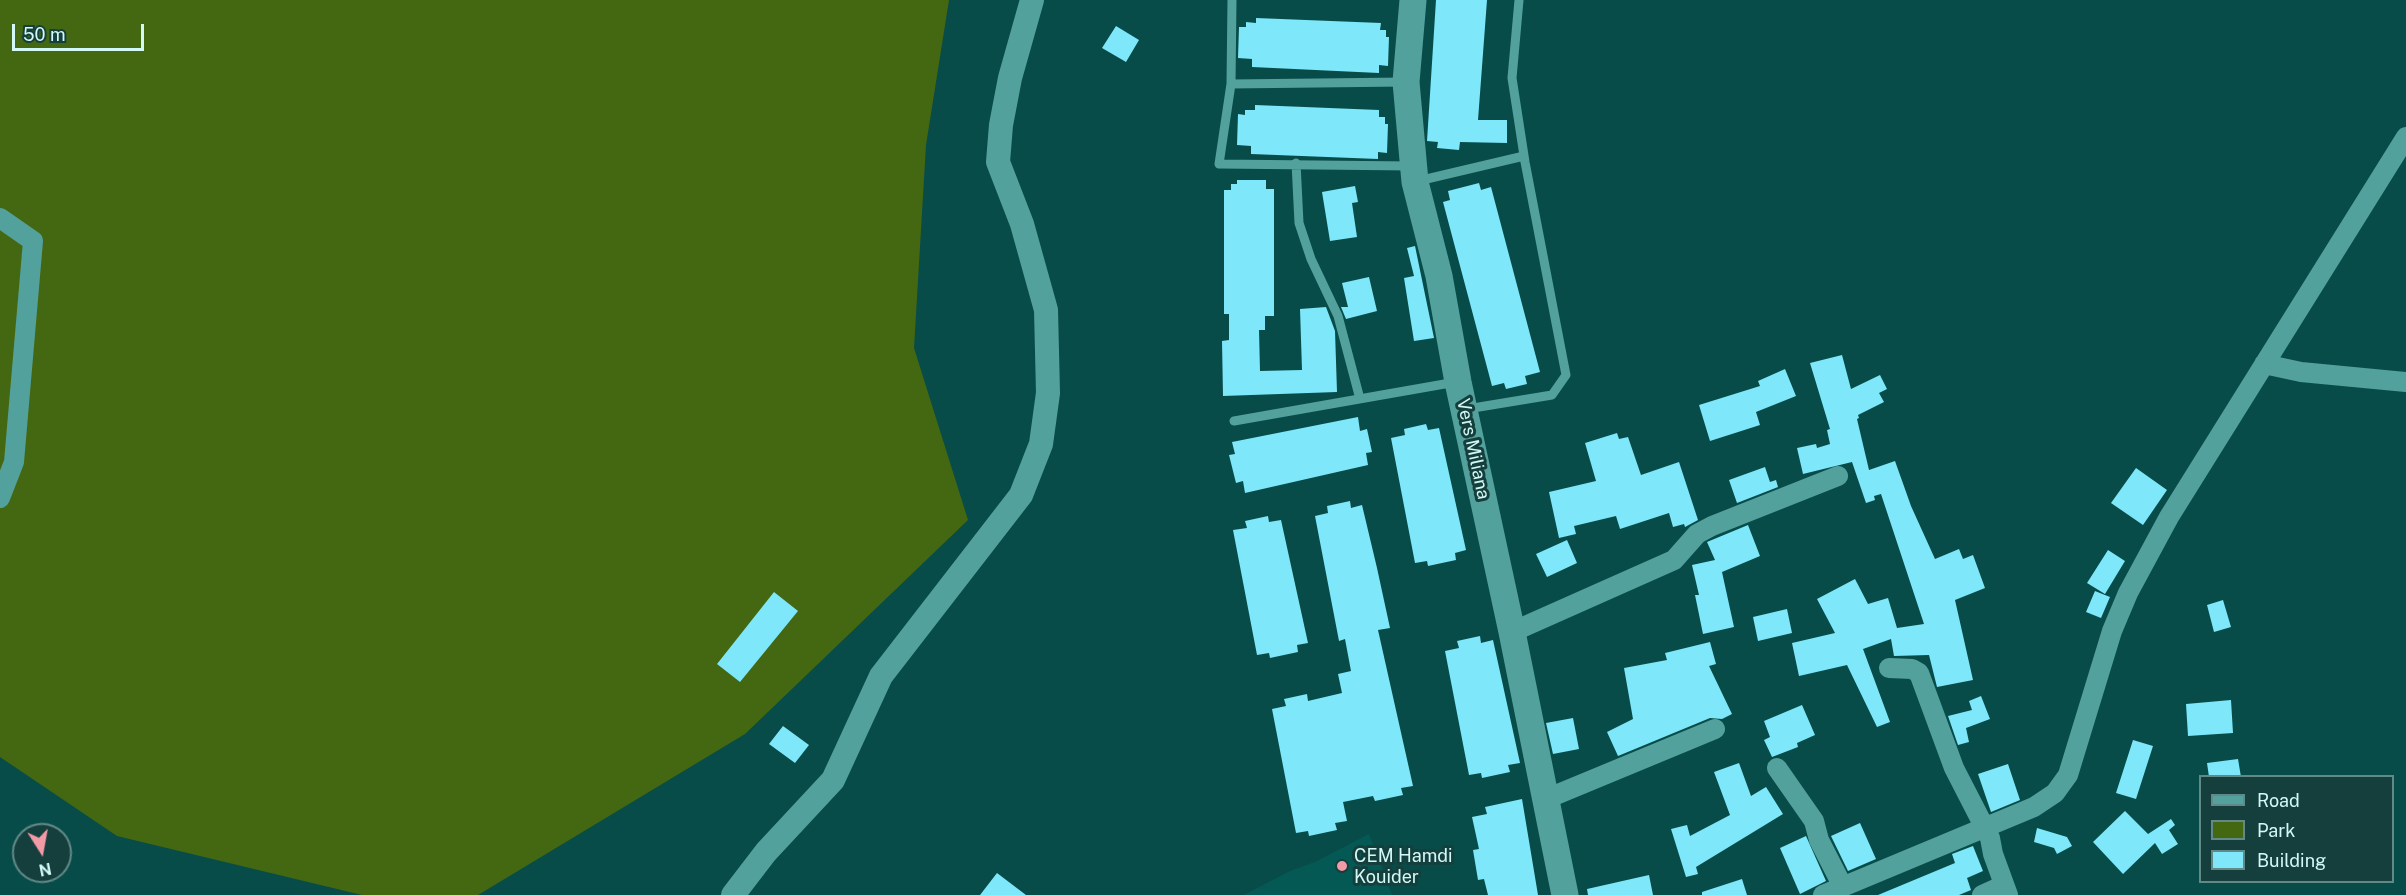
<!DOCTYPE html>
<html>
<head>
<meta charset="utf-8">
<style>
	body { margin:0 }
	#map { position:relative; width:2406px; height:895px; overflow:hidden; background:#084c49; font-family:"Public Sans",sans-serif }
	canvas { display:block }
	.legend { position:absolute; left:2199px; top:775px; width:195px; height:108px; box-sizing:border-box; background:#153f3d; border:2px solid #618987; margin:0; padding:8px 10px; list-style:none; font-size:18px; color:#d3f9f6 }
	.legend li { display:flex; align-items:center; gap:12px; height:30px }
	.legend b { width:30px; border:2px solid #618987 }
	.north { position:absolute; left:12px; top:823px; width:60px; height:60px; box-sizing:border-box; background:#153f3d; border:2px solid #618987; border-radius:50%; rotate:169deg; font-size:16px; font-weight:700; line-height:24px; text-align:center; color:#d3f9f6 }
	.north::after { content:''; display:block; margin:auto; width:21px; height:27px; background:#f39aa7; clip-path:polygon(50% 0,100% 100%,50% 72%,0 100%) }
	.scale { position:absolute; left:12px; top:24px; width:132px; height:27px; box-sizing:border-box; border:3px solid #d3f9f6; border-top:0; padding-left:8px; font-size:18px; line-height:21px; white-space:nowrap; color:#d3f9f6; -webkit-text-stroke:4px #153f3d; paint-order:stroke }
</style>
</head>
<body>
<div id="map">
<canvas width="2406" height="895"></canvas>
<ul class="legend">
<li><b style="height:8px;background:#53a19d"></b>Road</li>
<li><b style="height:16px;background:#446811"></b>Park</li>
<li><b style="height:16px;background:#7ee7f9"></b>Building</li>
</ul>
<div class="north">N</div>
<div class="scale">50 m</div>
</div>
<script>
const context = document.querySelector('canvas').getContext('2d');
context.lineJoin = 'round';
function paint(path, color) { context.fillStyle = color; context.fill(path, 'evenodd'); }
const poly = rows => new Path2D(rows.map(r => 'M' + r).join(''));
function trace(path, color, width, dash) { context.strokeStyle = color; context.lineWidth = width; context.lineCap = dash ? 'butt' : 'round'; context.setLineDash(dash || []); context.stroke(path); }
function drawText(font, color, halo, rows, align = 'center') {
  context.font = font + ' "Public Sans",sans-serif'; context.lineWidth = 6; context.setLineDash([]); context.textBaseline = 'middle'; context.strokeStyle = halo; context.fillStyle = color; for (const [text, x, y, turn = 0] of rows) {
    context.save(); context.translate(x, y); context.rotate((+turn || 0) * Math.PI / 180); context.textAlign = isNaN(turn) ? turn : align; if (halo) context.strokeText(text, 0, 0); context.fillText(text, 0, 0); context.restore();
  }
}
paint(poly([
	[1369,834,1392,895,1244,895,1290,871,1315,862]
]), '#055955');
paint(poly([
	[0,0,949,0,926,145,914,348,968,520,745,734,478,895,362,895,117,836,0,757]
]), '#446811');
paint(poly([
	[1436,0,1487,0,1478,120,1507,120,1507,143,1460,142,1459,150,1437,148,1438,142,1427,141],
	[1256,18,1381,23,1380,30,1386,30,1386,37,1389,37,1388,66,1379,65,1379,73,1252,67,1252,59,1238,58,1239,27,1246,27,1246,22,1256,23],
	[1116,26,1139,40,1126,62,1102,48],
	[1255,105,1379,110,1379,117,1385,117,1385,124,1388,124,1387,153,1378,152,1378,159,1251,154,1251,146,1237,145,1238,114,1245,115,1245,110,1255,110],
	[1237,180,1266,180,1266,189,1274,189,1274,316,1265,316,1265,330,1259,330,1260,371,1302,370,1300,309,1326,307,1335,331,1337,392,1223,396,1222,341,1229,340,1229,314,1224,314,1224,190,1231,190,1231,184,1237,184],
	[1479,183,1481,190,1491,187,1540,372,1525,376,1527,384,1506,389,1504,383,1492,386,1443,202,1450,200,1448,191],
	[1355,186,1358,202,1352,203,1357,237,1330,241,1322,192],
	[1415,246,1434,338,1414,341,1404,278,1414,276,1407,248],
	[1369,277,1377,311,1346,319,1341,307,1348,307,1342,283],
	[1842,355,1851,389,1880,375,1887,389,1879,393,1884,402,1858,415,1859,418,1857,419,1869,470,1895,461,1911,506,1935,559,1959,549,1963,559,1973,555,1985,588,1955,600,1973,680,1937,687,1929,655,1894,656,1891,639,1863,649,1890,722,1877,727,1847,665,1799,676,1792,643,1835,633,1817,599,1855,579,1868,604,1888,598,1897,628,1924,624,1881,494,1874,496,1875,500,1866,503,1852,462,1803,474,1797,448,1816,444,1817,448,1830,444,1827,430,1830,429,1810,363],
	[1785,369,1796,396,1756,412,1760,425,1710,441,1699,405,1760,386,1758,381],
	[1358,417,1360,431,1367,429,1372,452,1366,453,1368,465,1245,493,1243,481,1236,483,1229,455,1235,454,1232,442],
	[1426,424,1428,430,1439,428,1466,550,1455,553,1456,560,1428,566,1427,561,1415,563,1391,438,1405,435,1404,429],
	[1617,433,1619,439,1628,437,1641,475,1679,462,1698,520,1685,527,1684,524,1673,527,1669,513,1620,529,1616,516,1574,526,1576,534,1559,538,1549,492,1596,481,1585,443],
	[1765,467,1770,482,1776,480,1778,487,1737,503,1729,480],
	[2136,468,2167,490,2143,525,2111,503],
	[1350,501,1351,508,1362,505,1377,568,1390,628,1378,630,1413,786,1401,788,1403,795,1375,801,1373,796,1343,802,1347,821,1335,823,1337,830,1309,836,1308,831,1296,833,1272,709,1286,706,1284,699,1307,694,1308,701,1342,693,1338,674,1351,671,1345,639,1339,641,1315,516,1328,513,1327,506],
	[1268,516,1269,522,1281,520,1308,643,1297,645,1298,652,1270,658,1269,653,1257,655,1233,530,1247,528,1245,521],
	[1748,525,1760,556,1722,572,1734,627,1703,634,1695,595,1699,595,1692,565,1715,560,1707,542],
	[1567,540,1577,563,1547,577,1536,554],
	[2108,550,2125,561,2105,594,2087,583],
	[2095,591,2110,597,2101,618,2086,612],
	[774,592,798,611,740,682,717,664],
	[2223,600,2231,627,2214,632,2207,605],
	[1787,609,1792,633,1758,641,1753,617],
	[1480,636,1481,643,1493,640,1520,763,1508,765,1510,772,1482,778,1481,773,1469,775,1445,651,1459,648,1457,641],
	[1710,642,1716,664,1709,666,1732,714,1722,719,1710,718,1618,756,1607,732,1633,719,1624,668,1667,660,1665,653],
	[1981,696,1990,719,1966,728,1969,742,1958,745,1948,716,1972,710,1969,701],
	[2231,700,2233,733,2188,736,2186,704],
	[1802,705,1815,735,1797,743,1798,747,1772,757,1764,740,1770,737,1764,721],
	[1573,718,1579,749,1553,754,1546,723],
	[783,726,809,745,795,763,769,744],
	[2133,740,2153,746,2136,799,2116,793],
	[2238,759,2241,777,2209,777,2207,763],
	[1739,763,1751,796,1766,787,1783,814,1696,867,1698,874,1686,877,1671,829,1687,825,1690,836,1730,815,1714,772],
	[2008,764,2020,800,1991,812,1978,774],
	[1522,799,1538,895,1488,895,1484,879,1478,880,1473,850,1479,849,1472,817,1487,814,1485,807],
	[2125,811,2148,834,2171,819,2175,825,2169,830,2178,844,2162,854,2155,843,2123,874,2093,842],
	[1860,823,1876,859,1848,871,1831,836],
	[2037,828,2067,837,2072,846,2057,854,2054,848,2034,842],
	[1806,836,1826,881,1800,894,1780,848],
	[1973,846,1983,871,1967,878,1971,890,1959,895,1878,895,1955,863,1952,854],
	[997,873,1026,895,980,895],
	[1649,875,1653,895,1588,895,1587,889],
	[1742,879,1747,895,1702,895,1702,892]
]), '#7ee7f9');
trace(poly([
	[1232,0,1231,84,1404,82],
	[1231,84,1219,164,1412,166],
	[1296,163,1299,223,1311,259,1338,316,1360,399],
	[1418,181,1524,156],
	[1467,409,1552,395,1566,375,1525,162,1512,78,1519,0],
	[1234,421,1456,382]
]), '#53a19d', 9);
trace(poly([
	[0,218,33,241,14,462,0,498],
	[2264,364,2301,372,2406,382],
	[1512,632,1674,560,1697,534,1712,526,1838,476],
	[1889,668,1912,669,1919,673,1954,768,1990,838,1993,854,2008,895],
	[1777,768,1814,821,1819,840,1843,887],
	[1546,799,1715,729],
	[1823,895,2034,807,2055,793,2068,775,2112,631,2128,593,2169,517,2406,137],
	[1982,895,2004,885]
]), '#53a19d', 20);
trace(poly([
	[733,895,766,852,833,780,881,676,1021,495,1041,444,1048,393,1046,310,1022,224,998,162,1001,125,1010,78,1032,0]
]), '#53a19d', 24);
trace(poly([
	[1413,0,1406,82,1415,182,1439,276,1458,382,1512,632,1565,895]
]), '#53a19d', 27);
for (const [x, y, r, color] of [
	[1342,866,6,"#f39aa7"]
]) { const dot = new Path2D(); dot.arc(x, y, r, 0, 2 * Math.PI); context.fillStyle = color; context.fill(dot); trace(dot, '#153f3d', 2); }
drawText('18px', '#d3f9f6', '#153f3d', [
	["Vers Miliana",1473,449,78]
]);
drawText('18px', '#d3f9f6', '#153f3d', [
	["CEM Hamdi",1354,856],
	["Kouider",1354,877]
], 'left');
</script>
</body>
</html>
